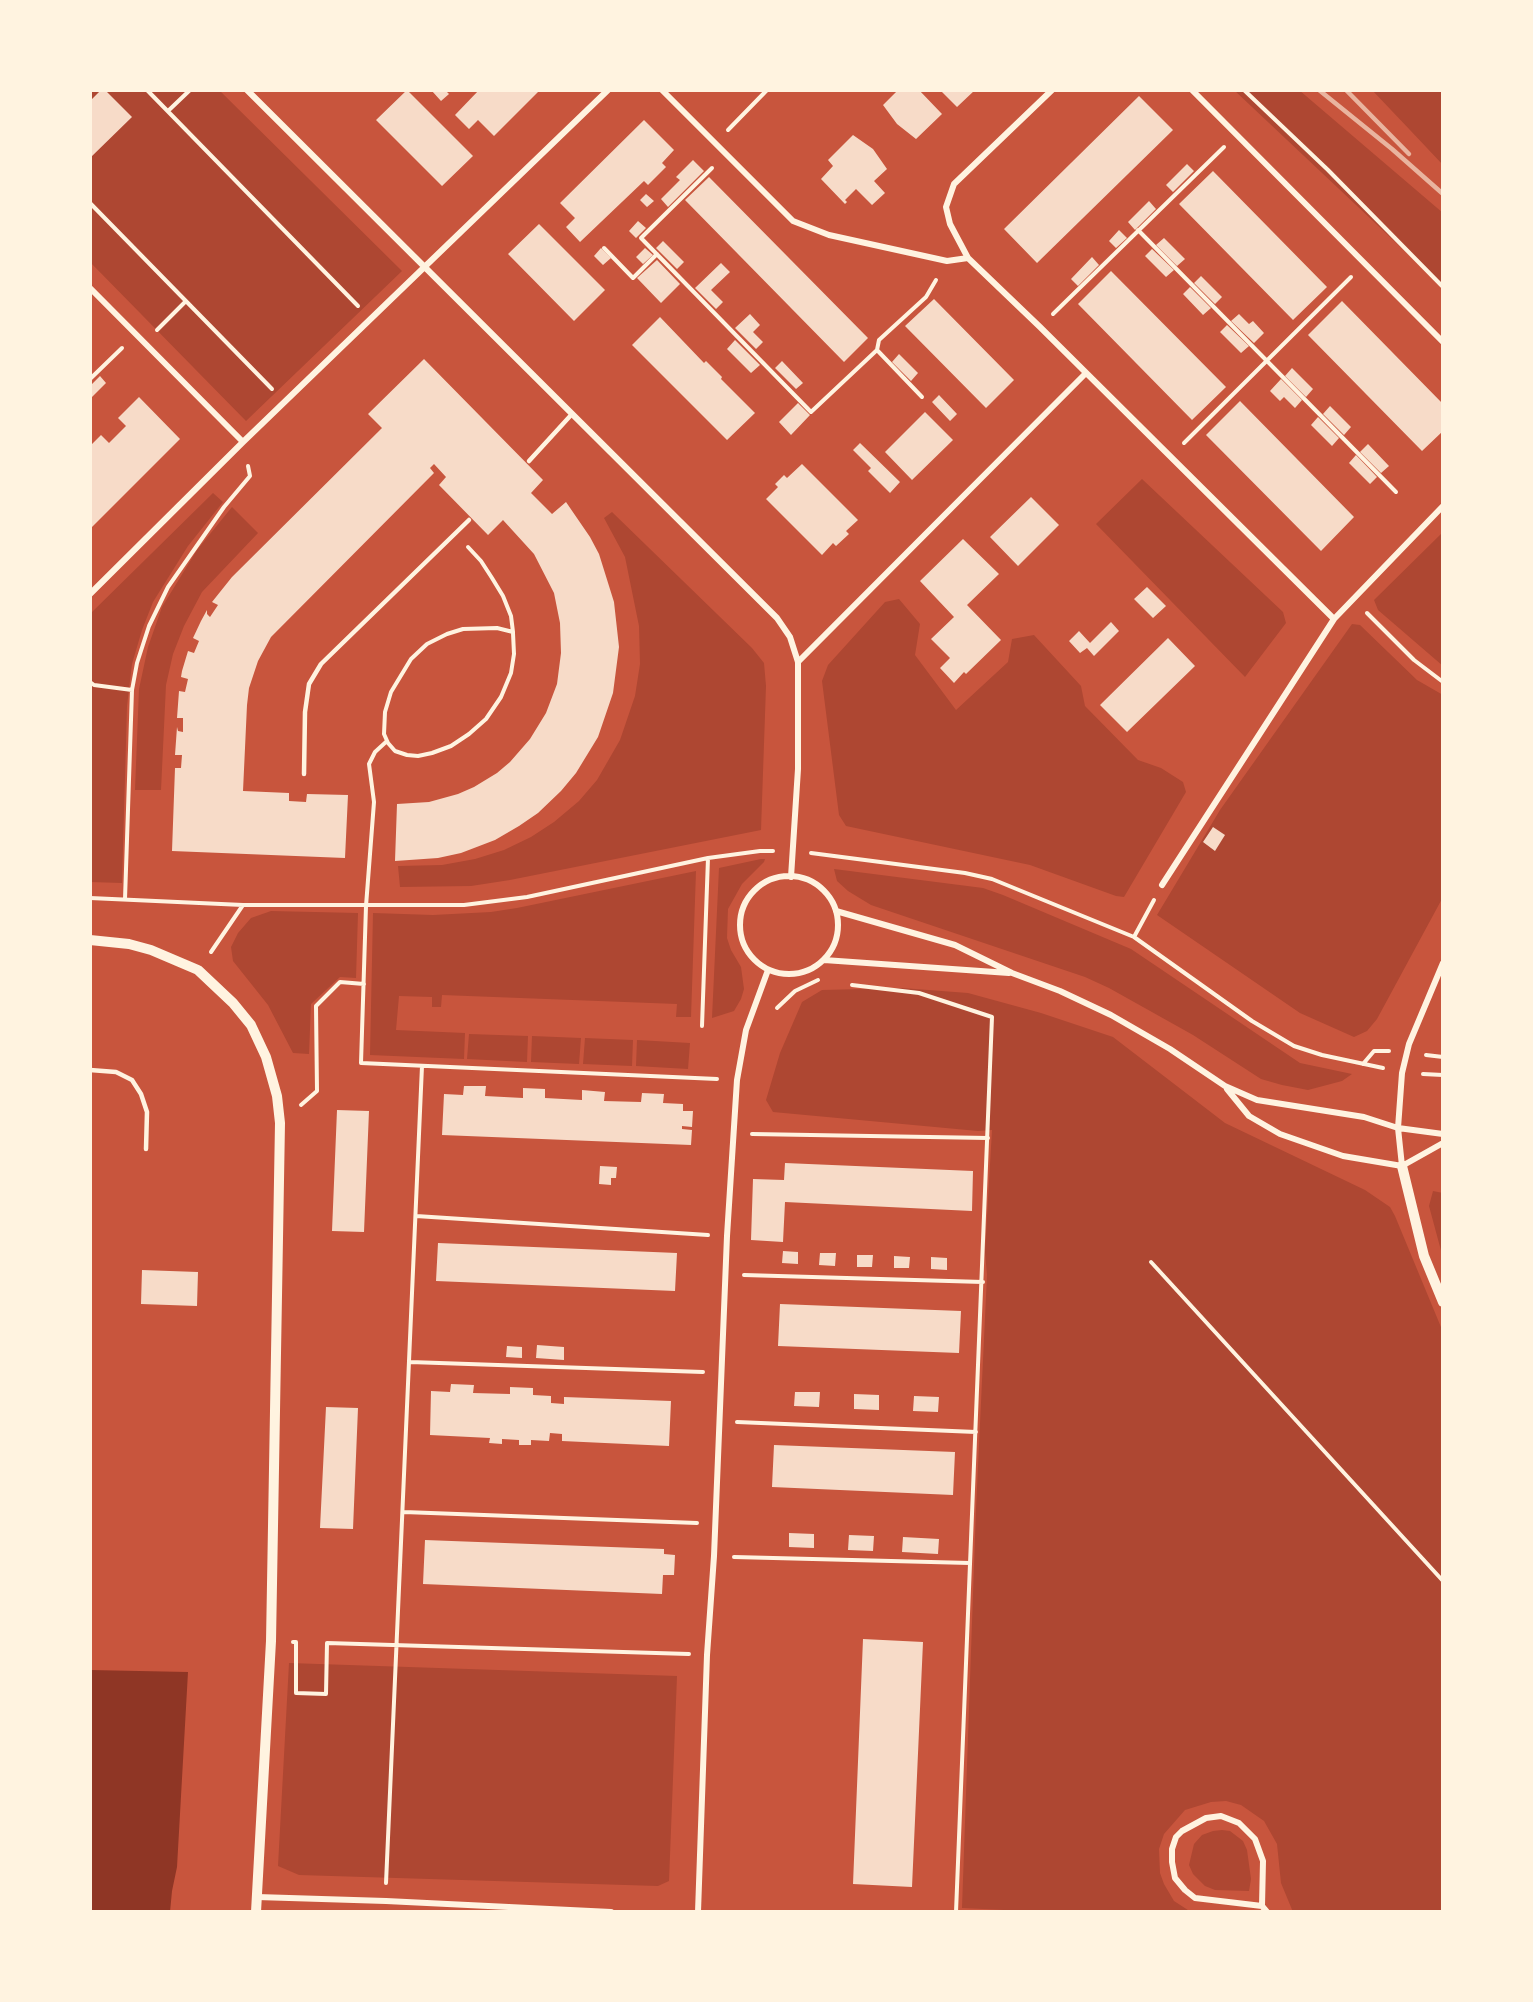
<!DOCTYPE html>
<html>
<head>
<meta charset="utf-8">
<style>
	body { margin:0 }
	#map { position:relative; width:1533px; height:2002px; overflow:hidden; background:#c8553d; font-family:"Space Grotesk",sans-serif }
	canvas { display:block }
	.frame { position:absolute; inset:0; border:92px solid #fff3e0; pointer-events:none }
</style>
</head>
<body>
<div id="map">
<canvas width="1533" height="2002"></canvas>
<div class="frame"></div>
</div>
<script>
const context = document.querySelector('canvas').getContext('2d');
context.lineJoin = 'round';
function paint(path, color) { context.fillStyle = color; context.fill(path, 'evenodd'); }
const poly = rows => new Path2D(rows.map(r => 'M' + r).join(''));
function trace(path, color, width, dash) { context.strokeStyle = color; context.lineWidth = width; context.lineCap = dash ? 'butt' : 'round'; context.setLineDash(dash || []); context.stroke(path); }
paint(poly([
	[90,90,219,90,402,271,246,421,90,262],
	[1234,90,1299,90,1443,213,1443,287],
	[1372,90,1443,90,1443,165,1410,130],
	[1142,479,1283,612,1286,623,1245,677,1096,524],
	[213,493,223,502,188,546,153,602,142,630,132,664,127,706,122,883,90,882,90,614],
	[232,507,258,533,202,592,184,626,173,654,166,685,161,790,135,790,139,689,148,647,162,607,197,550],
	[612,512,752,648,764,663,766,686,761,830,510,880,471,886,400,887,398,866,442,865,475,859,504,850,531,837,554,822,579,801,597,780,620,740,635,696,640,664,639,626,625,557,604,518],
	[1443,532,1443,666,1378,610,1374,600],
	[899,599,920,624,915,655,956,710,1008,662,1012,639,1034,635,1081,686,1085,706,1138,760,1161,768,1183,782,1186,792,1124,897,1116,896,1030,865,846,826,839,815,822,681,828,665,885,602],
	[1352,624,1360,625,1417,680,1443,695,1443,897,1377,1019,1367,1031,1354,1037,1300,1013,1157,915,1220,810],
	[761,859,765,859,764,862,742,884,728,909,727,938,731,950,741,967,744,989,741,999,734,1011,712,1018,719,868],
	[834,869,983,888,1003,895,1131,949,1300,1063,1352,1074,1342,1081,1308,1090,1282,1085,1261,1079,1193,1035,1109,988,1085,977,871,905,848,891,837,881],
	[696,871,691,1017,676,1017,677,1004,442,995,441,1007,432,1007,432,997,399,996,396,1030,465,1033,464,1059,370,1055,373,913,433,915,491,912,517,908],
	[271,911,358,913,356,978,340,977,311,1004,309,1054,293,1053,268,1005,233,961,231,947,238,933,251,918],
	[902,988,968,993,1041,1013,1113,1037,1225,1123,1365,1190,1390,1207,1395,1216,1443,1332,1443,1912,1293,1912,1281,1883,1277,1844,1264,1821,1241,1805,1226,1801,1211,1802,1185,1810,1164,1834,1159,1849,1160,1873,1164,1884,1174,1901,1191,1912,1046,1912,962,1908,976,1509,987,1275,985,1252,992,1130,978,1131,773,1112,766,1100,780,1053,802,1002,822,990],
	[469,1034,528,1036,527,1062,467,1059],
	[532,1036,581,1038,579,1064,531,1062],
	[585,1038,633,1040,632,1066,583,1064],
	[637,1040,690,1043,688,1069,636,1066],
	[1433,1191,1443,1193,1443,1258,1429,1206],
	[289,1663,677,1676,669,1881,658,1886,299,1875,278,1866],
	[1222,1830,1230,1831,1243,1841,1247,1850,1251,1879,1249,1891,1215,1890,1205,1886,1193,1874,1189,1865,1194,1844,1202,1835,1213,1831]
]), '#ae4732');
paint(poly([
	[90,1670,188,1672,177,1867,172,1891,170,1912,90,1912]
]), '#8f3625');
paint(poly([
	[101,90,105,90,132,117,90,158,90,101],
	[407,90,473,156,442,186,376,120],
	[433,90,445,90,449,94,441,101,432,91],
	[479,90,540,90,494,136,478,120,469,129,455,115],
	[898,90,919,90,942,114,916,139,897,124,883,105],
	[940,90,975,90,957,107],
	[1139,96,1173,130,1037,263,1004,229],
	[644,120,674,150,662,163,666,167,648,185,644,181,580,242,566,227,575,218,560,203],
	[853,135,873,149,887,169,874,181,885,193,872,205,856,189,845,200,847,202,845,204,821,179,833,166,828,160],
	[693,160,704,171,668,207,661,199,680,180,676,177],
	[1187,164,1194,171,1173,192,1166,185],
	[1213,171,1327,287,1293,320,1179,204],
	[709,177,868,338,844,362,685,200],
	[646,194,654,201,647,207,640,200],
	[1149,201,1156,209,1135,230,1128,222],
	[638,221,646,228,636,238,629,231],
	[539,224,605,290,574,321,508,254],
	[1119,230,1127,238,1116,248,1109,241],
	[1164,238,1185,259,1177,266,1156,245],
	[663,241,684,262,677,269,656,248],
	[601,248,611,258,603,265,594,256],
	[645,248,653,255,643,264,636,257],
	[1152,249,1174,270,1166,277,1145,256],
	[1092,257,1099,265,1078,286,1071,279],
	[657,260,680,284,661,303,637,278],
	[721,263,730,272,711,290,723,302,716,309,695,288],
	[1111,271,1226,387,1192,420,1078,304],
	[1201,276,1222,297,1215,304,1194,283],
	[1190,287,1211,308,1203,315,1183,294],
	[934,299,1014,380,986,408,905,326],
	[1342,301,1443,404,1443,431,1422,451,1308,335],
	[750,314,760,325,753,332,763,342,756,349,735,328],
	[1239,314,1249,324,1253,321,1264,333,1254,343,1231,321],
	[660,317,704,363,706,361,722,377,721,379,755,413,727,440,632,345],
	[1227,325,1249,346,1241,353,1220,332],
	[735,340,760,365,751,373,727,349],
	[899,354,918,373,911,381,892,362],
	[424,359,543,480,531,493,552,514,566,502,590,537,599,554,614,602,619,647,613,693,598,737,576,773,561,791,538,813,519,826,495,840,461,853,438,858,395,861,397,804,429,802,458,794,474,787,497,773,510,762,530,739,546,713,557,684,561,653,560,623,554,593,534,554,503,520,488,535,439,485,446,477,434,464,430,468,434,473,271,637,258,661,249,688,247,705,243,791,289,793,289,801,306,802,307,794,348,795,345,858,172,851,175,768,181,768,182,755,175,755,177,727,178,731,183,732,183,718,177,718,179,691,185,692,188,679,181,677,182,671,188,651,194,653,199,641,193,638,201,621,207,610,207,614,210,617,218,605,212,602,232,577,382,428,368,414],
	[782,361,803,383,796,389,775,368],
	[1292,368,1313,389,1306,397,1285,376],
	[100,376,106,383,90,399,90,386],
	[1281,379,1302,400,1295,408,1284,397,1280,401,1270,391],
	[939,395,957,414,950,421,932,402],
	[139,397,180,439,90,529,90,446,101,435,109,443,126,426,118,418],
	[1240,401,1354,517,1321,551,1206,435],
	[798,403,810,415,791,435,779,422],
	[1330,406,1351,427,1344,435,1323,414],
	[925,412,953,440,912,480,885,452],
	[1318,417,1339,438,1332,446,1311,425],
	[860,443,900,482,890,493,868,471,871,468,853,450],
	[1368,444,1389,466,1381,473,1360,452],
	[1356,455,1377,477,1370,484,1349,463],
	[802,464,858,520,846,531,849,534,836,546,833,543,822,555,766,499,778,487,775,484,784,475,787,478],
	[1031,497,1059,525,1018,566,990,537],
	[963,539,999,574,967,605,1001,640,966,674,964,672,954,683,940,668,950,658,931,639,954,617,920,581],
	[1147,587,1166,606,1153,618,1134,599],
	[1111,622,1119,631,1094,656,1087,648,1080,653,1069,641,1079,631,1090,643],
	[1168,638,1195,666,1127,732,1100,705],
	[1213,827,1225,835,1215,851,1203,842],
	[464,1086,486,1086,485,1096,523,1098,523,1088,545,1089,545,1098,582,1100,582,1090,605,1092,604,1101,641,1102,642,1093,664,1094,663,1103,683,1104,683,1111,693,1111,692,1127,682,1126,682,1129,692,1130,691,1145,442,1135,444,1094,463,1095],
	[337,1110,369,1111,364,1232,332,1231],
	[785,1163,973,1171,972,1211,785,1202,783,1242,751,1240,753,1179,784,1180],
	[600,1166,617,1167,616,1178,611,1178,611,1185,599,1184],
	[438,1243,677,1253,675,1291,436,1281],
	[783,1251,798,1252,798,1264,782,1263],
	[820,1253,836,1253,835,1266,819,1265],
	[857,1255,873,1255,872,1267,857,1267],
	[894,1256,910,1257,909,1268,894,1268],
	[931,1257,947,1258,947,1270,931,1269],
	[142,1270,198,1272,197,1306,141,1304],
	[780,1304,961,1311,959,1353,778,1346],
	[537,1345,564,1347,564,1360,536,1358],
	[507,1346,522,1347,522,1358,506,1357],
	[451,1384,474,1385,473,1393,510,1394,510,1387,533,1388,533,1395,551,1396,551,1403,564,1404,564,1397,671,1401,669,1446,562,1441,562,1434,550,1433,549,1441,531,1440,531,1445,519,1445,519,1440,502,1439,502,1444,489,1443,490,1438,430,1435,431,1391,450,1392],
	[795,1392,820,1392,819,1407,794,1406],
	[854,1394,879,1395,879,1410,854,1409],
	[914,1396,939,1397,938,1412,913,1411],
	[326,1407,358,1408,353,1529,320,1528],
	[774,1445,955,1452,953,1495,772,1487],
	[789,1533,814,1534,814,1548,789,1547],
	[849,1535,874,1536,873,1551,848,1550],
	[903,1537,939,1539,938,1554,902,1552],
	[425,1540,664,1549,664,1554,675,1555,674,1575,663,1575,662,1594,423,1584],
	[863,1639,923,1642,912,1887,853,1884]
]), '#f7dbc8');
trace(poly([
	[147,90,358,306],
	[449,90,450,90],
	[1244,90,1328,170,1443,287],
	[168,111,190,90],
	[728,130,767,90],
	[712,168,641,238,811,412,877,350,879,340,926,297,936,280],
	[90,203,272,389],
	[1138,230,1396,492],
	[604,248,633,278,657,254],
	[1053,314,1224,147],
	[157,330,186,301],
	[877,350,922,397],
	[90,379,122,348],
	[1184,443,1351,277],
	[468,547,481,561,492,578,503,596,511,616,513,632,513,633,514,654,511,673,501,697,486,719,469,734,451,746,432,753,418,756,407,755,395,751,388,743,384,734,385,712,391,692,411,659,427,644,447,634,463,629,497,628,513,632],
	[1367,613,1414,660,1443,682],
	[90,682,94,685,132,690],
	[387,741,375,752,369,764,374,802,366,906,361,1063,717,1079],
	[811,853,965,873,992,879,1134,937,1252,1021,1294,1046,1322,1055,1383,1068],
	[90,898,243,905,464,905,527,897,708,858,760,851,773,851],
	[125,899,132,690,137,663,149,626,168,587,224,507,250,476,248,466],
	[1134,937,1154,900],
	[211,952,243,905],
	[852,985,919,993,992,1017,956,1912],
	[777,1008,795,991,818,980],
	[702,1026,708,858],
	[1426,1055,1443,1057],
	[1363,1064,1374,1051,1389,1051],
	[1423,1074,1443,1075],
	[301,1105,317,1091,316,1006,340,982,364,984],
	[752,1134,988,1138],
	[416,1216,708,1235],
	[1151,1262,1443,1581],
	[744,1275,983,1282],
	[410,1362,703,1372],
	[737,1422,976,1432],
	[404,1512,697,1523],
	[734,1557,970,1563],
	[293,1642,296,1642,296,1693,326,1694,327,1643,689,1654],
	[386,1883,422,1066]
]), '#fff3e0', 4);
trace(poly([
	[529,461,572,414],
	[304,774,305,712,309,684,321,664,469,520],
	[90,1070,116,1072,132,1080,141,1094,147,1112,146,1149]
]), '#fff3e0', 4.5);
trace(poly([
	[247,90,777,618,790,637,798,662,798,769,791,877],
	[662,90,793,221,829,235,947,261,968,258,1040,327,1334,619],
	[1192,90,1443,342],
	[968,258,950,224,946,207,954,184,1052,90],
	[90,288,243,442],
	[90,594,243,442,608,90],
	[798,662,1086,373],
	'740 925a49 49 0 1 1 98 0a49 49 0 1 1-98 0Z',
	[1162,885,1334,619,1443,506],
	[836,911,955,945,1012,973,1060,991,1111,1015,1170,1049,1225,1086,1257,1100,1364,1117,1398,1128,1443,1134],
	[824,960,1009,973],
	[1227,1089,1249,1116,1280,1134,1343,1156,1402,1166,1443,1143],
	[1402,1166,1398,1128,1402,1073,1409,1044,1443,963],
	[257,1897,386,1901,611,1912],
	[1262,1906,1263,1861,1255,1839,1239,1823,1221,1816,1206,1818,1182,1831,1176,1837,1172,1849,1172,1862,1175,1878,1185,1890,1195,1898,1262,1906,1267,1912],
	[698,1912,707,1655,714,1556,727,1236,737,1080,746,1030,768,970]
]), '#fff3e0', 6);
trace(poly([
	[90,940,129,944,151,950,198,970,233,1003,251,1025,266,1057,277,1096,280,1123,271,1641,256,1912],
	[1402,1166,1424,1256,1443,1302]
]), '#fff3e0', 10);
trace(poly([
	[1319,90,1392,149,1443,194],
	[1346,90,1409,154]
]), '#e9b49f', 4.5);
</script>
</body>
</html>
